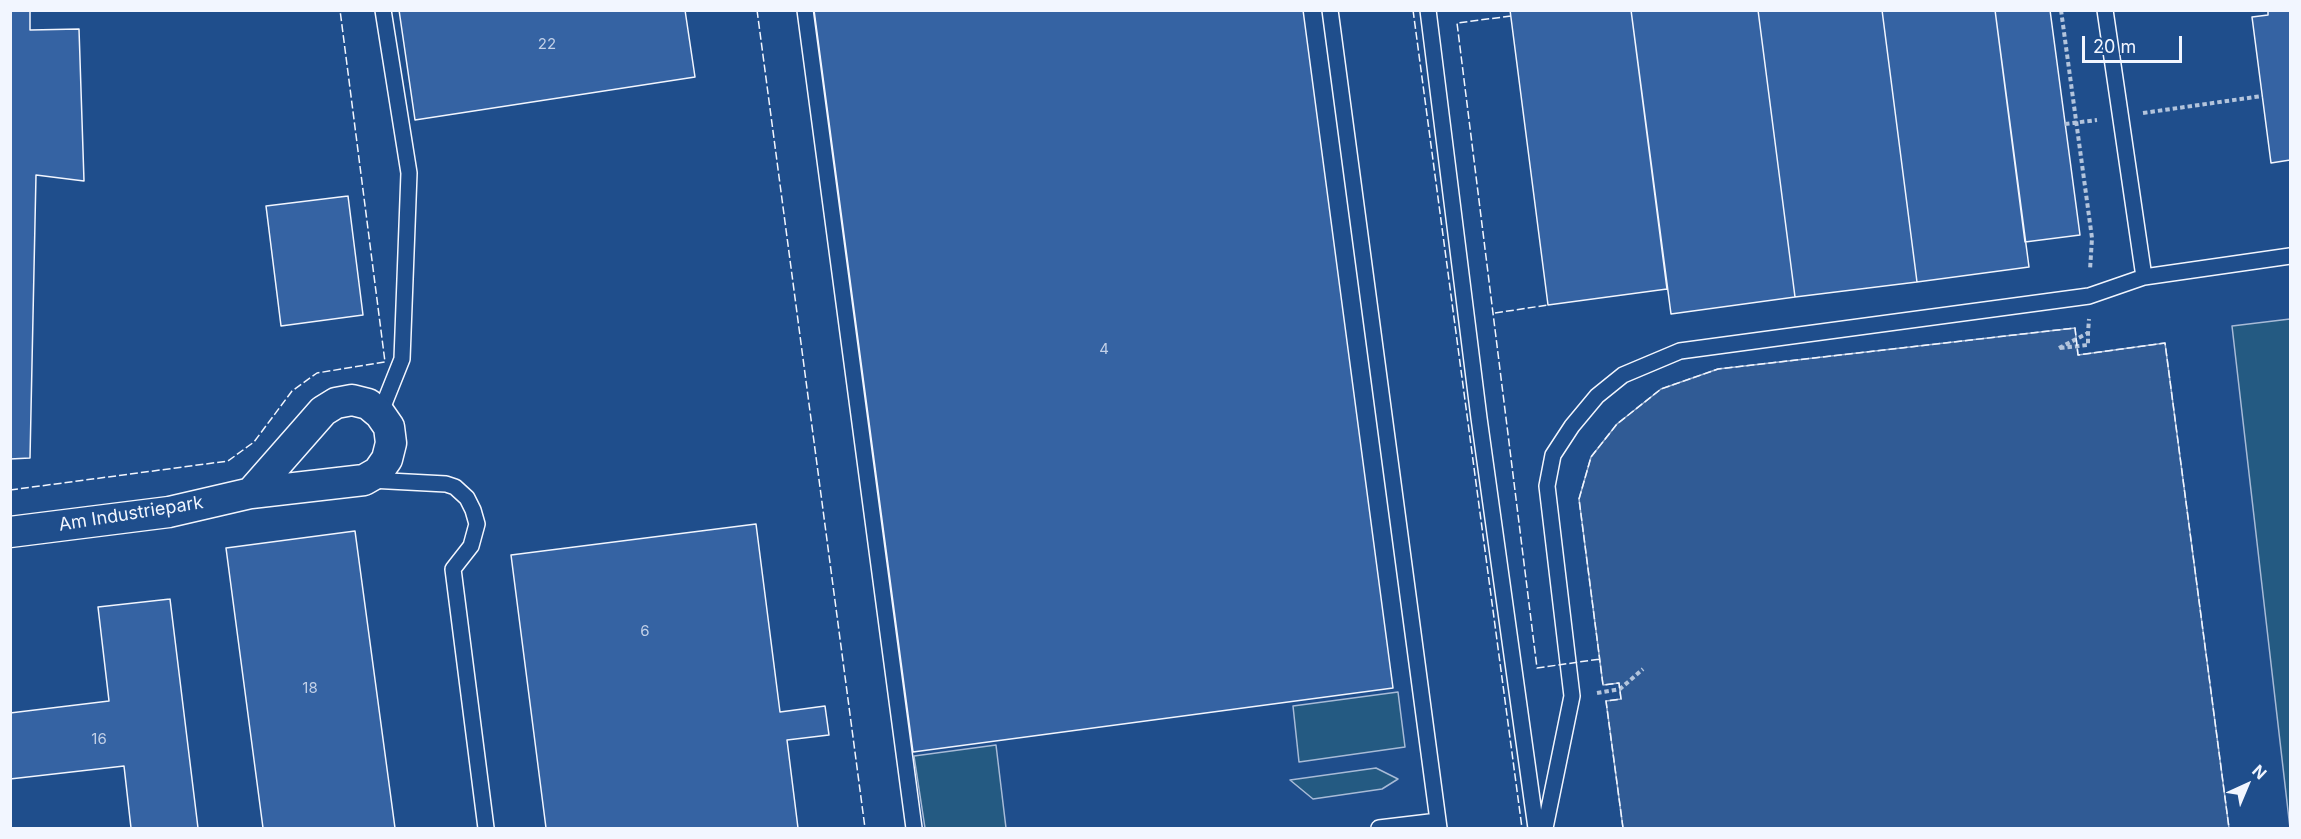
<!DOCTYPE html>
<html>
<head>
<meta charset="utf-8">
<style>
	body { margin:0 }
	#map { position:relative; width:2301px; height:839px; overflow:hidden; background:#1f4e8c; font-family:Inter,sans-serif }
	canvas { display:block }
	.frame { position:absolute; inset:0; border:12px solid #f2f6ff; pointer-events:none }
	.north { position:absolute; left:2217px; top:755px; width:60px; height:60px; -webkit-text-stroke:4px #1f4e8c; paint-order:stroke; rotate:44deg; font-size:16px; font-weight:700; line-height:24px; text-align:center; color:#f2f6ff }
	.north::after { content:''; display:block; margin:auto; width:21px; height:27px; background:#f2f6ff; clip-path:polygon(50% 0,100% 100%,50% 72%,0 100%) }
	.scale { position:absolute; left:2082px; top:36px; width:100px; height:27px; box-sizing:border-box; border:3px solid #f2f6ff; border-top:0; padding-left:8px; font-size:18px; line-height:21px; white-space:nowrap; color:#f2f6ff; -webkit-text-stroke:4px #1f4e8c; paint-order:stroke }
</style>
</head>
<body>
<div id="map">
<canvas width="2301" height="839"></canvas>
<div class="frame"></div>
<div class="north">N</div>
<div class="scale">20 m</div>
</div>
<script>
const context = document.querySelector('canvas').getContext('2d');
context.lineJoin = 'round';
function paint(path, color) { context.fillStyle = color; context.fill(path, 'evenodd'); }
const poly = rows => new Path2D(rows.map(r => 'M' + r).join(''));
function trace(path, color, width, dash) { context.strokeStyle = color; context.lineWidth = width; context.lineCap = dash ? 'butt' : 'round'; context.setLineDash(dash || []); context.stroke(path); }
function drawText(font, color, halo, rows, align = 'center') {
  context.font = font + ' Inter,sans-serif'; context.lineWidth = 4.5; context.setLineDash([]); context.textBaseline = 'middle'; context.strokeStyle = halo; context.fillStyle = color; for (const [text, x, y, turn = 0] of rows) {
    context.save(); context.translate(x, y); context.rotate((+turn || 0) * Math.PI / 180); context.textAlign = isNaN(turn) ? turn : align; if (halo) context.strokeText(text, 0, 0); context.fillText(text, 0, 0); context.restore();
  }
}
const green = poly([
	[2290,319,2290,828,2232,326,2290,319],
	[1398,692,1405,747,1299,762,1293,706,1398,692],
	[996,745,1006,828,925,828,914,756,996,745],
	[1376,768,1398,779,1382,789,1313,799,1290,780,1376,768]
]);
paint(green, '#245a82');
trace(green, '#a8bbd7', 1.5);
const parking = poly([
	[2075,328,2078,355,2165,343,2229,828,1623,828,1606,701,1621,699,1619,683,1603,685,1579,499,1591,457,1617,424,1661,389,1718,369,2075,328]
]);
paint(parking, '#305b95');
trace(parking, '#a8bbd7', 1.5);
const building = poly([
	[10,10,30,10,30,30,79,29,84,181,36,175,30,458,10,459,10,10],
	[399,10,685,10,695,77,415,120,399,10],
	[814,10,1303,10,1393,688,913,752,814,10],
	[1510,10,1631,10,1667,289,1548,305,1510,10],
	[1631,10,1758,10,1795,297,1671,314,1631,10],
	[1758,10,1882,10,1917,282,1795,297,1758,10],
	[1882,10,1995,10,2029,267,1917,282,1882,10],
	[1995,10,2050,10,2080,235,2025,242,1995,10],
	[2268,10,2290,10,2290,160,2271,163,2252,17,2268,15,2268,10],
	[348,196,363,315,281,326,266,206,348,196],
	[756,524,780,712,825,706,829,735,787,740,798,828,546,828,511,555,756,524],
	[355,531,395,828,263,828,226,548,355,531],
	[170,599,198,828,131,828,124,766,10,779,10,713,109,701,98,607,170,599]
]);
paint(building, '#3563a3');
trace(building, '#f2f6ff', 1.5);
const service = poly([
	[805,10,914,828],
	[1330,10,1439,828],
	[1428,10,1479,418,1536,828],
	[2144,277,2290,256],
	[380,414,402,359,409,173,383,10],
	[370,480,446,484,455,487,467,498,473,510,477,524,471,546,453,569,486,828],
	[1379,828,1438,821],
	[1545,828,1572,696,1547,486,1553,455,1572,426,1597,396,1623,375,1680,351,2089,296,2144,277,2105,10]
]);
const minor = poly([
	[10,532,169,512,251,493,364,480,378,472,387,459,391,443,389,427,380,414,368,404,352,400,336,403,323,411,251,493]
]);
trace(service, '#f2f6ff', 18);
trace(minor, '#f2f6ff', 33);
trace(poly([
	[2061,10,2092,238,2090,270],
	[2143,113,2262,96],
	[2065,124,2097,120],
	[2059,348,2088,333,2089,319],
	[2060,348,2088,345,2088,333],
	[1597,693,1620,689,1643,669]
]), '#b3c4dc', 4, [4.5, 3]);
trace(service, '#1f4e8c', 15);
trace(minor, '#1f4e8c', 30);
trace(poly([
	[757,10,865,828],
	[1413,10,1522,828],
	[1511,16,1457,23,1537,668,1600,659],
	[1495,313,1548,305],
	[10,490,228,461,254,442,292,391,317,373,385,362,340,10],
	[1623,828,1606,701,1621,699,1619,683,1603,685,1579,499,1591,457,1617,424,1661,389,1718,369,2075,328,2078,355,2165,343,2229,828]
]), '#f2f6ff', 1.5, [8, 3]);
drawText('15px', '#c3d1e8', null, [
	["22",547,44],
	["4",1104,349],
	["6",645,631],
	["18",310,688],
	["16",99,739]
]);
drawText('18px', '#f2f6ff', '#1f4e8c', [
	["Am Industriepark",131,514,-9]
]);
</script>
</body>
</html>
